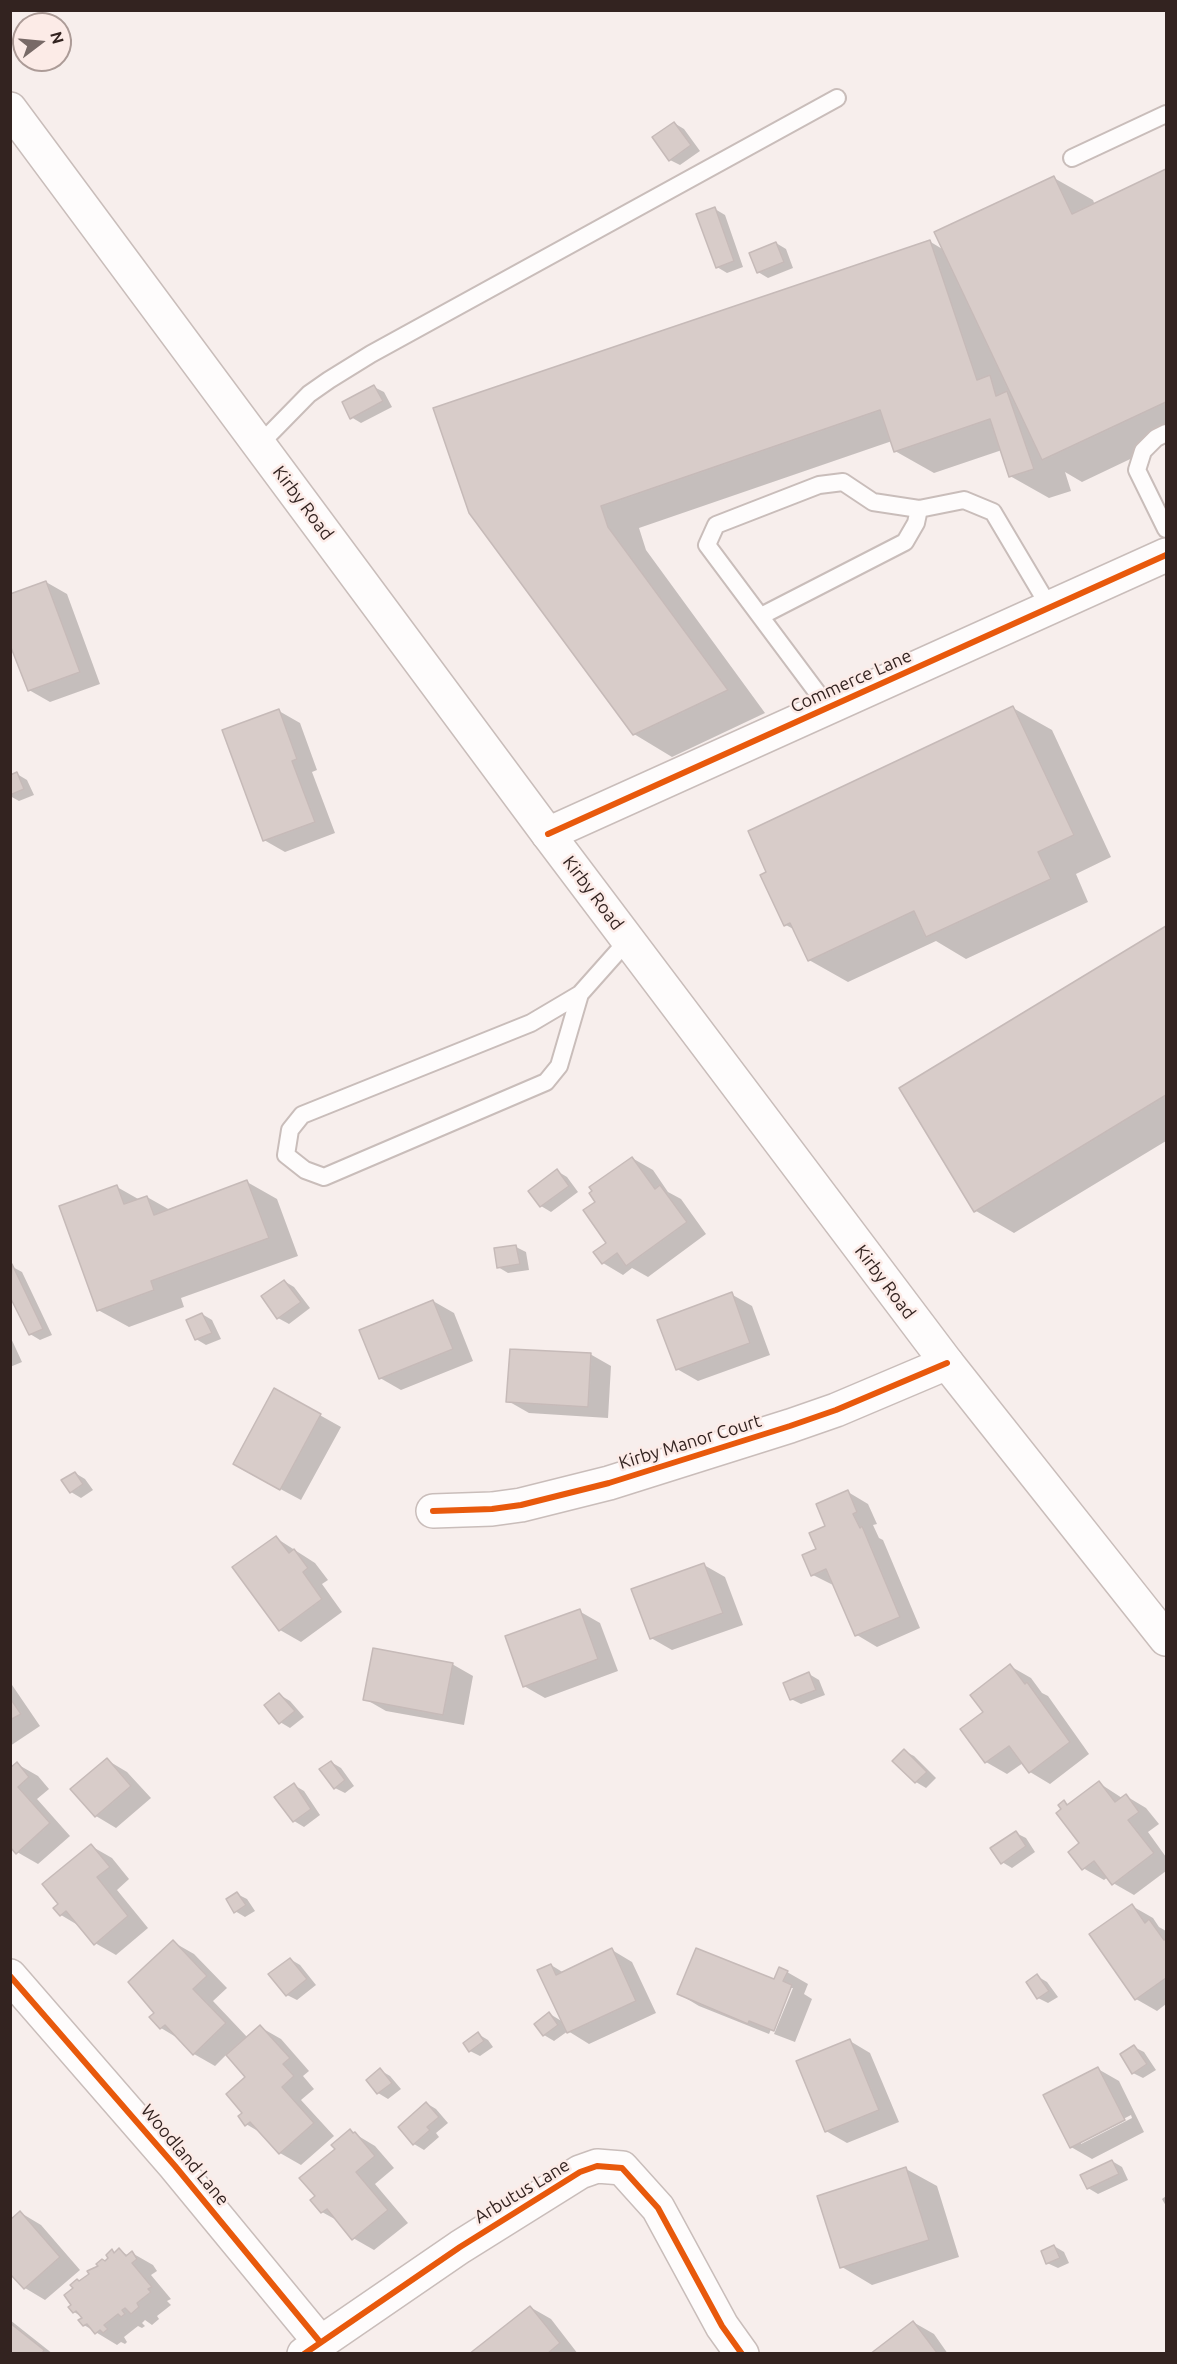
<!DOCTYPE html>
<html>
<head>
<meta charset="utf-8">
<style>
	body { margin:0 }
	#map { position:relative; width:1177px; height:2364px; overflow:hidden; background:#f7eeec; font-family:Ubuntu,sans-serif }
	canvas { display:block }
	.frame { position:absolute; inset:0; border:12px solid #332320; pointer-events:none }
	.north { position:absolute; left:12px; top:12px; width:60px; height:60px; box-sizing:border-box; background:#fcebe7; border:2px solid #ac9b97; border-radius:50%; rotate:74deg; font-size:16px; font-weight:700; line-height:24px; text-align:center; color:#332320 }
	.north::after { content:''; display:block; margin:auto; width:21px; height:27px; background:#786a67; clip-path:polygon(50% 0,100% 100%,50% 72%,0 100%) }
</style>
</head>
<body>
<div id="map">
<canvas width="1177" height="2364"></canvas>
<div class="frame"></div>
<div class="north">N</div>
</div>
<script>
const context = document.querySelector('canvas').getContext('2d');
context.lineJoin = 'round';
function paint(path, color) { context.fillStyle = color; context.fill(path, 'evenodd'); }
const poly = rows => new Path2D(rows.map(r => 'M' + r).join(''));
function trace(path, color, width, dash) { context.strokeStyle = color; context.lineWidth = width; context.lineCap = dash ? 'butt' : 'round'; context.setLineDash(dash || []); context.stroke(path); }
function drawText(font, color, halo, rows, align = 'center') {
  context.font = font + ' Ubuntu,sans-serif'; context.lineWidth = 5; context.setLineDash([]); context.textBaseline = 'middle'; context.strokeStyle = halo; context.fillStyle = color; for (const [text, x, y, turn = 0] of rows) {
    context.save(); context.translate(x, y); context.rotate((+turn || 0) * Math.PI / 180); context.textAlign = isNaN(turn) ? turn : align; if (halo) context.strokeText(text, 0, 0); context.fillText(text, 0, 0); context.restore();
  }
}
paint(poly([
	[674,123,684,129,700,151,680,165,670,160],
	[1166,171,1166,442,1082,482,1065,472,1071,491,1049,498,1010,476,1002,450,934,473,895,451,892,441,639,528,646,550,765,713,672,757,634,734,470,513,929,241,944,250,1054,178,1093,200,1095,205],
	[715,209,725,215,743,267,727,273,717,267],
	[776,243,786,249,793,268,768,278,758,272],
	[374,387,384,392,392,407,361,423,351,417],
	[46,582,67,594,100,684,50,702,29,690],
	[1013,708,1052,730,1111,857,1076,874,1088,902,966,959,936,941,848,982,809,960,795,930,786,925],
	[279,711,300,723,317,770,312,772,335,833,285,852,264,840],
	[17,774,27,780,34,795,19,801,10,796,10,776],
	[1166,928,1166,1141,1014,1233,976,1211,901,1089],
	[632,1158,653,1170,668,1192,681,1199,706,1234,648,1277,632,1268,623,1275,603,1263,609,1243,597,1202],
	[557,1171,567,1177,578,1192,551,1212,541,1206],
	[247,1182,277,1199,298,1256,181,1298,184,1307,129,1327,98,1310,117,1187,140,1200,147,1197,170,1210],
	[516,1247,526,1252,529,1270,508,1273,498,1267],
	[11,1266,22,1272,52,1335,40,1340,30,1334,10,1294],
	[284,1281,294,1287,310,1308,289,1324,278,1318],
	[731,1294,752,1306,770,1355,698,1381,677,1369],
	[433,1301,454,1313,473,1361,401,1390,380,1378],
	[202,1314,212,1320,221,1339,206,1345,196,1339],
	[10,1336,22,1362,10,1367],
	[590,1354,611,1366,608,1418,529,1413,508,1401],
	[275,1390,341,1427,301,1500,256,1476],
	[75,1473,85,1479,93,1490,81,1498,71,1492,63,1481],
	[848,1492,868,1504,877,1524,873,1525,879,1538,883,1540,920,1628,877,1647,857,1635,835,1586,813,1575,818,1550,827,1527],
	[276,1538,315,1563,328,1580,322,1584,342,1612,301,1642,280,1630],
	[704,1565,725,1577,743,1625,672,1650,651,1638],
	[579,1611,600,1623,618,1671,545,1698,524,1686],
	[452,1664,473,1676,464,1725,386,1711,365,1699],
	[1010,1666,1031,1678,1042,1693,1048,1696,1089,1754,1050,1784,1030,1772,1023,1763,1007,1774,986,1762,985,1712],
	[809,1674,819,1680,825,1695,801,1704,791,1699],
	[10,1682,40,1726,10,1746],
	[280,1695,290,1701,304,1717,290,1728,280,1722],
	[904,1751,914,1756,936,1778,926,1788,916,1782],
	[107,1760,127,1772,151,1798,116,1828,96,1816],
	[331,1762,341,1768,354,1786,345,1793,335,1788],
	[17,1764,38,1776,49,1789,37,1799,70,1836,38,1864,17,1852],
	[1099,1783,1122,1798,1126,1796,1146,1808,1159,1824,1148,1832,1166,1857,1166,1871,1134,1895,1113,1883,1108,1877,1104,1880,1083,1868,1082,1843,1063,1810,1064,1802,1070,1805],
	[294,1785,304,1791,320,1815,304,1827,294,1821],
	[1016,1833,1026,1838,1035,1852,1012,1868,1002,1862],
	[91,1846,112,1858,129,1879,117,1890,148,1928,116,1955,95,1943,81,1927,61,1915,55,1908,60,1904],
	[237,1894,247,1899,255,1911,245,1917,235,1911],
	[1132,1906,1153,1918,1159,1927,1166,1931,1166,2004,1157,2011,1136,1999],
	[173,1942,194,1954,227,1988,213,2001,248,2038,260,2027,281,2039,309,2071,303,2076,314,2089,301,2100,334,2136,301,2165,280,2153,263,2134,246,2124,245,2113,247,2077,227,2054,215,2066,194,2054,181,2040,161,2028,156,2013],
	[612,1950,632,1962,656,2013,589,2044,568,2031,554,2041,544,2035,550,2014,563,2022,551,1965,564,1973],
	[290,1959,300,1965,316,1985,297,2000,287,1995],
	[787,1972,808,1984,804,1994,812,1999,795,2042,774,2034,793,1988,789,1988,769,2034,699,2006,679,1994,775,1981],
	[1037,1976,1047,1982,1058,1997,1048,2003,1038,1998],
	[478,2034,488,2040,493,2047,480,2056,470,2051],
	[850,2041,870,2053,899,2122,847,2143,826,2131],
	[1134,2047,1144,2052,1156,2070,1143,2078,1133,2073],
	[1098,2069,1119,2081,1144,2132,1092,2159,1071,2147],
	[1131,2115,1132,2118,1081,2144,1081,2141],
	[380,2070,390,2076,401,2089,388,2099,378,2093],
	[426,2103,436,2109,448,2123,436,2133,439,2137,424,2150,414,2144],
	[350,2131,375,2146,394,2168,375,2184,408,2223,374,2250,353,2238,340,2222,322,2212,317,2196,337,2149],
	[1112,2161,1122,2167,1128,2180,1098,2194,1088,2188],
	[906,2169,937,2186,959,2257,872,2285,842,2267],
	[1166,2196,1166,2206,1162,2199],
	[21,2213,41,2225,80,2270,45,2300,25,2288],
	[1054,2246,1064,2252,1069,2263,1058,2268,1047,2263],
	[119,2250,129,2256,132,2253,153,2265,157,2271,151,2275,171,2299,167,2301,171,2305,157,2316,159,2319,152,2325,145,2320,142,2323,145,2326,142,2328,138,2326,124,2337,127,2342,125,2344,121,2342,117,2345,84,2325,84,2318,74,2312,73,2305,80,2283,106,2262,112,2251,116,2253],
	[530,2307,551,2319,578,2354,472,2354],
	[10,2320,53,2354,10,2354],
	[913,2322,934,2334,948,2354,873,2354]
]), '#0003');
const building = poly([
	[674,122,691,145,669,161,652,137,674,122],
	[1166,169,1166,402,1042,460,934,232,1054,176,1072,214,1166,169],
	[715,207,734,261,716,268,696,214,715,207],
	[930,240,977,380,990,375,996,396,1007,391,1034,469,1009,477,990,419,894,452,880,410,601,506,608,527,728,690,633,735,469,513,433,408,930,240],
	[776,242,784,262,757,273,749,253,776,242],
	[374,385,383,401,350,419,342,402,374,385],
	[46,581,80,672,28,691,10,645,10,594,46,581],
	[1013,706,1074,835,1038,852,1051,879,926,937,914,911,808,961,790,923,784,926,760,875,766,872,748,831,1013,706],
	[279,709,297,759,292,761,315,822,263,841,222,730,279,709],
	[17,772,24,789,10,795,10,775,17,772],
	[1166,926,1166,1095,974,1212,899,1088,1166,926],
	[632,1157,655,1189,660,1185,687,1222,626,1266,617,1253,602,1264,593,1252,606,1243,583,1210,595,1202,589,1193,592,1191,589,1187,632,1157],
	[557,1169,569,1186,540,1207,528,1191,557,1169],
	[247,1180,269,1238,151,1281,154,1290,97,1311,59,1206,117,1185,124,1204,147,1196,154,1215,247,1180],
	[516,1245,520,1264,497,1268,494,1248,516,1245],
	[12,1264,43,1329,29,1335,10,1297,12,1264],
	[284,1280,301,1302,277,1319,261,1296,284,1280],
	[732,1292,750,1343,676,1370,657,1320,732,1292],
	[433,1300,453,1349,379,1379,359,1330,433,1300],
	[202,1313,212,1333,195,1340,186,1320,202,1313],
	[510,1349,591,1353,588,1407,506,1402,510,1349],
	[274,1388,321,1414,280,1490,233,1464,274,1388],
	[75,1472,83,1484,70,1493,61,1480,75,1472],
	[848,1490,857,1512,853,1514,860,1528,862,1526,900,1617,855,1636,826,1569,811,1576,802,1555,816,1549,809,1533,825,1526,816,1504,848,1490],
	[276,1536,289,1553,294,1549,308,1568,303,1572,322,1599,279,1631,232,1567,276,1536],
	[704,1563,723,1613,650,1639,631,1589,704,1563],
	[580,1609,598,1659,523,1687,505,1636,580,1609],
	[373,1648,453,1663,443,1715,363,1700,373,1648],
	[1010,1664,1025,1684,1027,1682,1070,1742,1029,1773,1009,1746,985,1763,960,1729,983,1712,970,1695,1010,1664],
	[809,1672,816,1690,790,1700,783,1683,809,1672],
	[279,1693,295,1711,279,1724,264,1705,279,1693],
	[10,1698,21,1714,10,1720,10,1698],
	[904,1749,927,1772,915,1783,892,1761,904,1749],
	[107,1758,131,1786,95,1817,70,1789,107,1758],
	[331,1761,345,1780,334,1789,319,1769,331,1761],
	[17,1762,29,1777,18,1787,50,1823,16,1854,10,1847,10,1768,17,1762],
	[1099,1781,1115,1802,1126,1794,1139,1812,1128,1820,1154,1853,1112,1885,1094,1861,1082,1870,1068,1852,1079,1843,1056,1813,1061,1809,1058,1805,1064,1800,1067,1805,1099,1781],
	[294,1783,311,1809,293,1822,274,1797,294,1783],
	[1016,1831,1026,1846,1001,1864,990,1848,1016,1831],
	[91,1844,110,1867,97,1877,128,1916,94,1945,66,1911,60,1916,53,1908,58,1904,42,1884,91,1844],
	[237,1892,246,1905,234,1913,226,1899,237,1892],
	[1132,1904,1145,1923,1149,1919,1164,1940,1166,1939,1166,1978,1135,2000,1089,1934,1132,1904],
	[173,1940,207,1976,193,1989,226,2023,193,2055,165,2025,160,2029,149,2017,154,2013,128,1982,173,1940],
	[612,1948,636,2001,567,2033,537,1970,551,1964,556,1975,612,1948],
	[696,1948,774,1979,779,1967,788,1971,783,1981,792,1985,774,2031,749,2021,748,2024,677,1994,696,1948],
	[290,1958,307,1979,286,1996,268,1974,290,1958],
	[1037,1974,1049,1991,1037,1999,1026,1982,1037,1974],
	[549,2012,558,2025,543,2036,534,2024,549,2012],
	[260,2025,290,2058,283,2064,294,2076,282,2087,314,2123,279,2154,250,2122,245,2126,238,2116,242,2113,226,2094,245,2077,226,2055,260,2025],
	[478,2032,484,2041,469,2052,463,2043,478,2032],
	[850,2039,879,2110,825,2132,796,2061,850,2039],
	[1134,2045,1147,2064,1132,2074,1120,2054,1134,2045],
	[1098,2067,1125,2120,1070,2148,1043,2095,1098,2067],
	[380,2068,392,2083,377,2094,366,2080,380,2068],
	[426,2102,439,2117,427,2127,430,2130,413,2145,398,2127,426,2102],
	[350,2129,353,2133,355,2132,375,2156,356,2172,388,2210,352,2240,327,2209,321,2213,310,2200,315,2196,299,2178,335,2149,331,2145,350,2129],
	[1112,2160,1119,2174,1087,2189,1080,2175,1112,2160],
	[906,2167,929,2240,840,2268,817,2196,906,2167],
	[20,2211,60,2257,24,2289,10,2274,10,2220,20,2211],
	[1054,2245,1060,2258,1046,2264,1041,2251,1054,2245],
	[119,2248,126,2256,132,2251,137,2259,132,2263,152,2287,148,2289,151,2292,137,2303,139,2307,131,2314,125,2308,122,2310,125,2314,121,2317,118,2314,104,2325,108,2329,103,2333,100,2330,95,2334,87,2324,83,2326,78,2320,82,2318,76,2311,73,2313,68,2307,71,2305,64,2295,73,2288,70,2285,77,2279,79,2281,89,2274,87,2271,98,2266,96,2264,102,2259,105,2261,108,2258,106,2255,112,2249,114,2253,119,2248],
	[530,2306,560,2343,547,2354,469,2354,530,2306],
	[913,2321,938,2354,870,2354,913,2321],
	[10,2323,44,2350,42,2354,10,2354,10,2323]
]);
paint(building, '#d8ccc9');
trace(building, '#c6bab8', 1.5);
const service = poly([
	[1072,158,1166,114],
	[1166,433,1156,438,1143,451,1137,470,1166,529],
	[259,445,309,394,329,380,371,354,837,98],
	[761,616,905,542,916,523,919,509],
	[828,707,707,545,716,525,819,485,843,482,873,502,919,509,964,500,993,512,1050,608],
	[580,994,559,1066,546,1082,324,1177,305,1170,286,1155,290,1130,302,1115,531,1023,580,994,628,940]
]);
const minor = poly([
	[548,834,1166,555],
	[433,1511,492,1509,521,1505,609,1483,790,1426,836,1410,947,1363],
	[10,1976,175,2166,320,2342],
	[304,2354,460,2247,580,2172,597,2166,622,2168,658,2208,722,2326,742,2354]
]);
const secondary = poly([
	[10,109,548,834,947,1363,1166,1639]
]);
trace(service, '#c9bdba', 20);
trace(minor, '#c9bdba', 36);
trace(secondary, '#c9bdba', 36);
trace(service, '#fefcfc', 16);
trace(minor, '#fefcfc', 33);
trace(secondary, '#fefcfc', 33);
trace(poly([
	[548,834,1166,555],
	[433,1511,492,1509,521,1505,609,1483,790,1426,836,1410,947,1363],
	[10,1976,175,2166,320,2342],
	[304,2354,460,2247,580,2172,597,2166,622,2168,658,2208,722,2326,742,2354]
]), '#e8590c', 6);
drawText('18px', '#332320', '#fcebe7', [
	["Kirby Road",303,503,53],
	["Commerce Lane",851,681,-24],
	["Kirby Road",593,893,53],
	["Kirby Road",885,1282,53],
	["Kirby Manor Court",690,1442,-17],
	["Woodland Lane",185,2155,50],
	["Arbutus Lane",522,2191,-31]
]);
</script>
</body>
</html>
